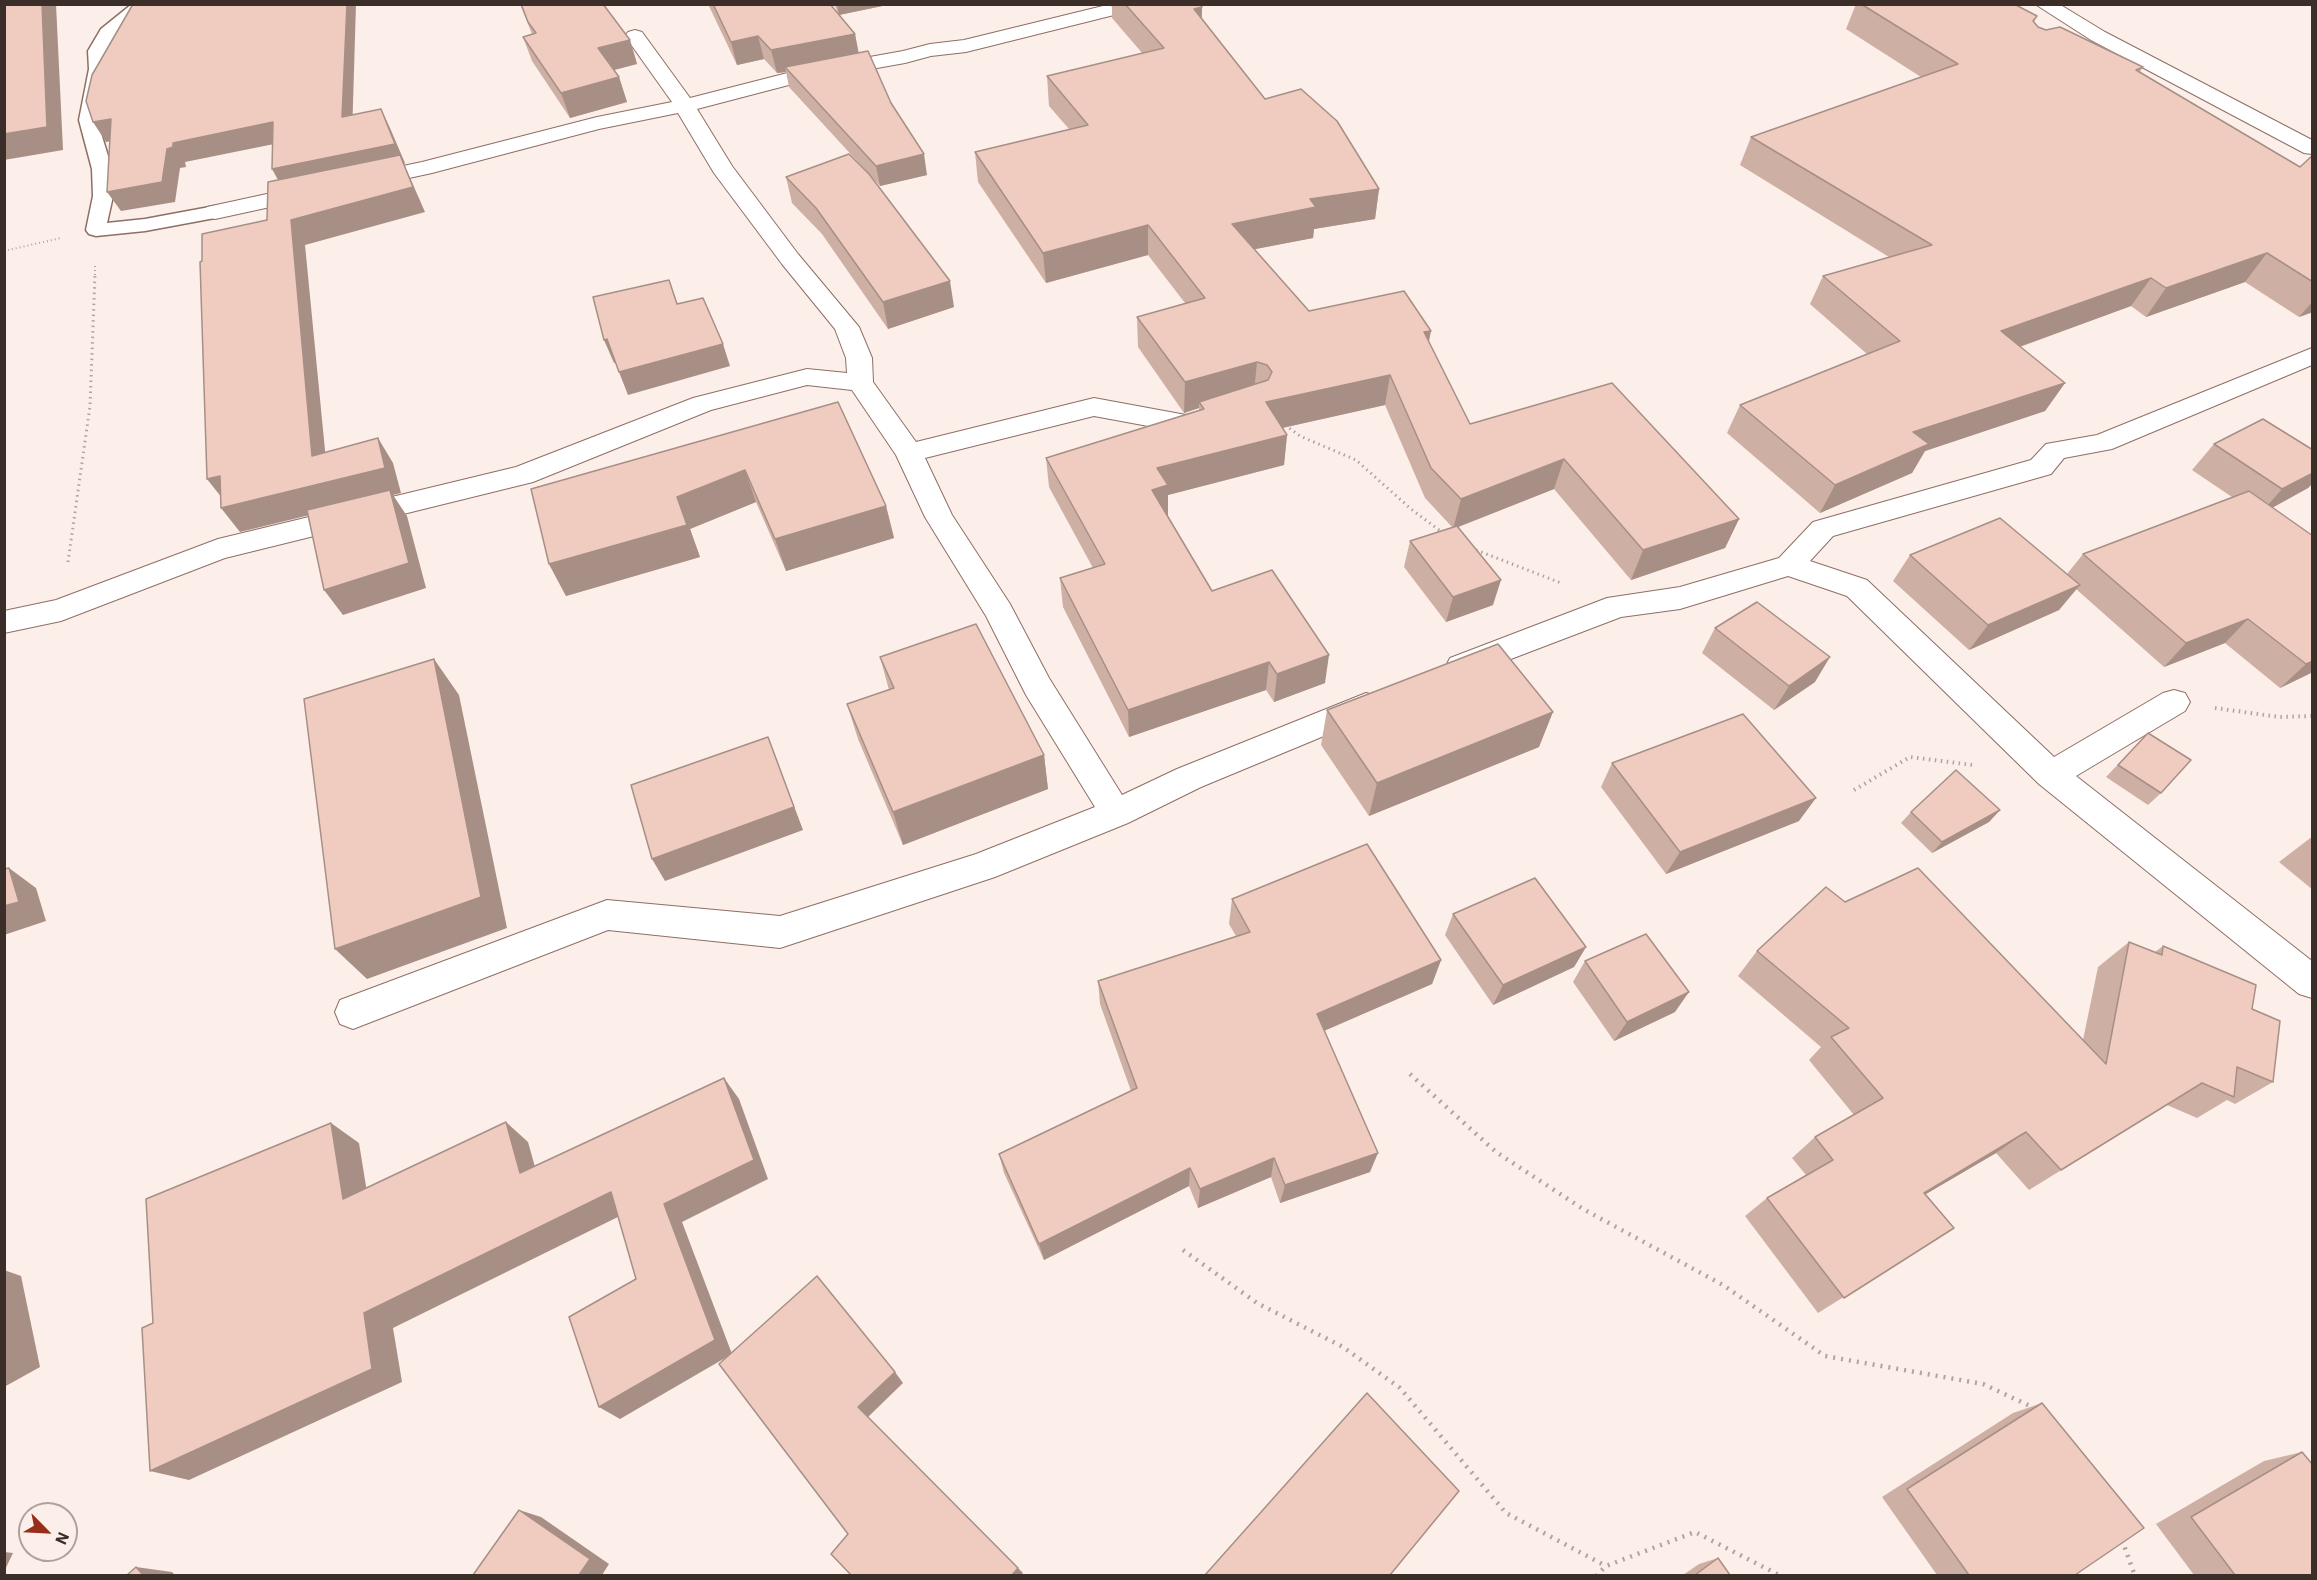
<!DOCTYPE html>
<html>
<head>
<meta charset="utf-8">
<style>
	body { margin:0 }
	#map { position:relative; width:2317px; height:1580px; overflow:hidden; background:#fceee9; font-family:"IBM Plex Sans",sans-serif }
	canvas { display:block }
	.frame { position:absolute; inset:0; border:6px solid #3b2e29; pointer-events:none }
	.north { position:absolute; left:18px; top:1502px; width:60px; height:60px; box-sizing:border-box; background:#fceee9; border:2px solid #afa19c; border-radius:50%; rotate:114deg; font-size:16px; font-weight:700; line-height:24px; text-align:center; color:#3b2e29 }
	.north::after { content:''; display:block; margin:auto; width:21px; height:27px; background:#972e19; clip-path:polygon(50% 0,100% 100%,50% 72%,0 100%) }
</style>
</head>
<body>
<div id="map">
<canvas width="2317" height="1580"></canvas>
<div class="frame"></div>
<div class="north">N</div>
</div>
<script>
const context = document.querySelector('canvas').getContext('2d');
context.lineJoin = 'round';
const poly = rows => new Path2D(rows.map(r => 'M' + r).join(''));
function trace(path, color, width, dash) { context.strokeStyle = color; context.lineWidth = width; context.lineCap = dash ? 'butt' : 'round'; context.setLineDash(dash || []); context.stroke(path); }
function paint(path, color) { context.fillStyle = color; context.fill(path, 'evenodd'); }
const service = poly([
	[132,4,151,4,114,36,106,51,107,69,97,120,112,169,113,196,107,223,145,219,215,206,222,208,225,212,222,216,215,218,145,231,96,236,89,234,86,230,93,196,92,169,79,120,89,69,88,51,101,29,132,4]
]);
const minor = poly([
	[2035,4,2059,4,2105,32,2312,140,2312,154,2304,153,2091,40,2035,4],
	[1107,5,1114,7,1117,11,1114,15,966,52,931,56,905,63,804,81,697,109,732,166,798,254,859,327,872,358,873,382,916,442,1094,398,1186,415,1208,409,1217,412,1221,418,1217,424,1186,433,1094,416,925,458,952,515,1010,604,1049,678,1122,795,1177,769,1366,693,1377,696,1382,705,1377,714,1201,787,1128,823,995,877,780,948,608,930,353,1029,340,1024,335,1012,340,1000,607,900,780,916,976,854,1095,807,1026,695,986,616,925,517,896,455,852,390,807,385,711,410,533,482,225,558,61,621,4,633,4,611,56,600,218,539,516,467,693,398,807,369,847,373,846,358,835,329,782,264,714,173,678,113,599,129,432,173,363,188,355,186,352,181,355,176,422,162,597,117,672,102,625,36,628,32,635,30,642,32,690,98,803,69,903,51,930,44,964,40,1107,5],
	[313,184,321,186,324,191,321,196,215,219,207,217,204,212,207,207,313,184],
	[2312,348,2312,365,2112,449,2064,458,2051,474,1833,536,1810,561,1867,580,2054,757,2163,693,2174,690,2185,693,2190,702,2185,711,2076,776,2312,961,2312,998,2299,994,2039,784,1847,596,1788,576,1680,609,1621,617,1461,678,1450,674,1446,666,1450,658,1607,598,1680,587,1779,558,1813,522,2031,460,2046,444,2097,435,2312,348]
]);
trace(service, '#8e6f64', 3);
trace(minor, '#8e6f64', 2);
trace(poly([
	[4,251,61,238],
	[95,275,95,265]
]), '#b1a39e', 2, [1, 3]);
trace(poly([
	[1285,425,1300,436,1356,460,1411,509,1443,533],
	[1476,550,1561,583],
	[68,562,90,406,95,274]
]), '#b1a39e', 3, [1.5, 4]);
trace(poly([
	[2215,708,2279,717,2312,716],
	[1854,790,1910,757,1973,765]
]), '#b1a39e', 4, [1.5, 4.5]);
trace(poly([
	[1410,1074,1496,1152,1583,1209,1723,1285,1825,1356,1983,1384,2030,1406,2034,1411],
	[1183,1250,1257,1303,1343,1347,1400,1388,1506,1513,1606,1566],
	[2122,1540,2135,1576],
	[1596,1576,1606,1566,1695,1532,1781,1576]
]), '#b1a39e', 4.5, [2, 6]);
paint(service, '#fff');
paint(minor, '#fff');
paint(poly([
	[520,4,603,4,630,40,637,64,614,70,619,77,627,102,570,118,532,61,523,37,532,34],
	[708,4,830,4,855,34,859,53,891,103,927,175,880,186,789,87,786,72,777,73,764,59,737,65],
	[834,4,892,4,839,15],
	[1112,4,1200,4,1202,7,1202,18,1265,99,1379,189,1375,219,1314,229,1313,238,1254,249,1309,311,1429,342,1470,424,1739,519,1725,548,1631,580,1554,489,1458,527,1493,605,1446,622,1404,567,1410,541,1452,527,1425,498,1385,405,1282,428,1287,435,1284,465,1168,495,1168,515,1167,515,1212,591,1325,683,1274,702,1266,690,1129,737,1063,607,1060,578,1093,568,1049,487,1046,458,1199,410,1199,408,1184,413,1138,347,1137,317,1185,303,1148,255,1046,283,978,182,975,152,1069,129,1049,106,1047,76,1143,54,1112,18],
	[1856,4,2014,4,2037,16,2034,22,2038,27,2143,67,2140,72,2300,167,2313,155,2313,312,2299,317,2245,282,2146,317,2131,306,2020,347,2065,383,2045,411,1925,451,1912,473,1820,513,1727,433,1740,405,1867,354,1810,304,1823,276,1889,257,1740,165,1751,137,1921,77,1846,29],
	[786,177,954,307,888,329,822,234,792,203],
	[838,402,886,506,894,538,786,571,756,502,690,529,700,557,566,596,549,564],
	[2214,444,2313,450,2313,483,2308,488,2272,508,2313,672,2280,688,2225,643,2164,667,2076,589,2059,610,1969,650,1893,581,1910,555,2067,574,2083,554,2232,497,2192,470],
	[1715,628,1815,682,1774,710,1702,653],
	[880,657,1044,755,1048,789,903,845,858,739,847,704,889,690],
	[1327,710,1539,747,1369,816,1321,745],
	[2148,733,2161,793,2148,805,2106,777],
	[1612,763,1799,821,1666,874,1601,787],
	[2000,810,1989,822,1932,853,1901,823,1911,812],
	[2313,836,2313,890,2279,862],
	[1232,899,1441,960,1432,984,1324,1031,1370,1172,1280,1203,1271,1177,1198,1208,1189,1186,1044,1260,1004,1173,999,1154,1131,1091,1100,1004,1098,981,1236,936,1229,924],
	[1845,902,2083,1040,2098,967,2129,942,2155,952,2163,946,2252,1009,2273,1082,2235,1104,2227,1100,2197,1118,2167,1105,2029,1190,1996,1153,1926,1194,1954,1228,1818,1313,1745,1216,1767,1198,1806,1175,1792,1158,1815,1137,1854,1115,1809,1060,1821,1047,1738,976,1757,951],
	[1453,914,1586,947,1574,967,1493,1005,1445,935],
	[1585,961,1675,1012,1614,1041,1573,982],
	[2042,1403,2075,1575,1937,1575,1882,1497,2013,1413],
	[2302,1452,2313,1575,2194,1575,2156,1524,2264,1461],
	[1718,1558,1730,1575,1683,1575,1699,1564]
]), '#ceafa4');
paint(poly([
	[42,4,56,4,63,150,4,160,4,134],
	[347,4,356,4,352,136,342,117],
	[837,4,892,4,839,15],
	[1202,7,1201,36,1194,9],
	[855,34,859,57,785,67,786,72,777,73,771,50],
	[758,36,764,59,737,65,731,42],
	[630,40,637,64,606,72,598,48],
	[619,77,627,102,570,118,561,93],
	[381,109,390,128,405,163,404,164,425,212,305,245,328,481,312,456,291,220,283,189,272,169],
	[111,119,123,139,106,142,93,122],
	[273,122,284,142,185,162,186,167,180,168,175,202,121,211,107,192,167,149,173,143],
	[924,154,927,175,880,186,876,166],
	[1379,189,1375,219,1314,229,1313,238,1230,254,1232,224,1310,199],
	[1148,225,1148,255,1046,283,1043,253],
	[2267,253,2245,282,2146,317,2166,288],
	[2151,278,2131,306,1983,360,2001,331],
	[950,281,954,307,888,329,883,302],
	[2313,301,2313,312,2299,317],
	[1431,331,1425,361,1424,332],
	[607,339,616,362,614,363,604,340],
	[723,344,730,366,628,395,619,372],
	[1257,362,1254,392,1199,402,1199,408,1184,413,1185,382],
	[1390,375,1385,405,1264,432,1266,402],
	[2065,383,2045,411,1925,451,1912,473,1820,513,1835,485,1913,432],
	[1287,435,1284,465,1168,495,1168,515,1152,520,1152,490,1157,468],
	[378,438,393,463,401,493,393,495,407,516,426,588,343,615,324,590,392,495,240,532,221,508],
	[1564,459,1554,489,1453,529,1461,499],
	[745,470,756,502,690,529,700,557,566,596,549,564,677,497],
	[2313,473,2313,483,2308,488,2259,515,2282,489],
	[220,476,226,503,207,479],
	[886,506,894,538,786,571,775,539],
	[1739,519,1725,548,1631,580,1643,550],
	[1501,580,1493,605,1446,622,1453,597],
	[2080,585,2059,610,1969,650,1988,625],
	[2248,619,2225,643,2164,667,2186,643],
	[1329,655,1325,683,1274,702,1277,674],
	[1830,657,1815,682,1774,710,1789,686],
	[434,659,459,695,507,928,367,979,335,949],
	[2313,661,2313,672,2280,688,2306,664],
	[1269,662,1266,690,1129,737,1128,710],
	[1553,712,1539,747,1369,816,1377,783],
	[768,737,803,830,665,881,652,859],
	[1044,755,1048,789,903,845,893,812],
	[1816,798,1799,821,1666,874,1680,852],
	[2000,810,1989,822,1932,853,1942,842],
	[9,868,36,888,46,921,4,935,4,906],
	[1586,947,1574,967,1493,1005,1503,985],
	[1441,960,1432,984,1312,1036,1317,1014],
	[1689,992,1675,1012,1614,1041,1627,1022],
	[724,1078,739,1099,768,1179,682,1222,732,1354,620,1419,599,1407,664,1204],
	[506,1122,528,1142,542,1192,520,1173],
	[331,1123,359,1143,371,1217,343,1199],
	[2026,1132,1996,1153,1897,1211,1924,1193],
	[1378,1153,1370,1172,1280,1203,1285,1185],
	[1274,1158,1271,1177,1198,1208,1200,1189],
	[1190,1168,1189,1186,1044,1260,1039,1244],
	[611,1192,630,1211,393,1328,402,1382,189,1480,150,1471,364,1313],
	[4,1270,21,1276,40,1367,4,1387],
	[895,1372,903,1383,868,1417,858,1407],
	[519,1510,541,1517,609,1564,602,1575,579,1575],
	[4,1552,13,1553,4,1572],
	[136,1567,172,1572,175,1575,143,1575],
	[1018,1568,1023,1573,1021,1575,1012,1575]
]), '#a78f86');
const building = poly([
	[4,4,42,4,47,127,4,134,4,4],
	[133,4,347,4,342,117,381,109,395,144,272,169,273,122,173,143,173,147,167,149,162,182,107,192,111,119,93,122,86,101,92,75,133,4],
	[521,4,603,4,630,40,598,48,619,77,561,93,523,37,536,33,528,22,521,4],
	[713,4,830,4,855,34,771,50,758,36,731,42,713,4],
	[1125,4,1200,4,1202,7,1194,9,1265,99,1301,89,1337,121,1379,189,1310,199,1316,207,1232,224,1309,311,1404,291,1431,331,1424,332,1470,424,1612,383,1739,519,1643,550,1564,459,1461,499,1431,468,1390,375,1266,402,1287,435,1157,468,1168,485,1152,490,1212,591,1272,570,1329,655,1277,674,1269,662,1128,710,1060,578,1105,564,1046,458,1204,409,1199,402,1268,380,1272,372,1267,365,1257,362,1185,382,1137,317,1205,298,1148,225,1043,253,975,152,1088,125,1047,76,1164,48,1125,4],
	[1861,4,2014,4,2037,16,2033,21,2038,27,2046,30,2060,27,2143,67,2136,70,2300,167,2313,155,2313,282,2267,253,2166,288,2151,278,2001,331,2065,383,1913,432,1929,444,1835,485,1740,405,1900,341,1823,276,1932,245,1751,137,1958,64,1861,4],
	[868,51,891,103,924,154,876,166,785,67,868,51],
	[849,154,869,174,950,281,883,302,816,208,786,177,849,154],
	[400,155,413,187,291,220,312,456,378,438,385,468,221,508,220,476,207,479,200,262,202,261,202,234,267,220,268,182,400,155],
	[669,280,677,304,703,298,723,344,619,372,607,339,604,340,593,297,669,280],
	[838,402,886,506,775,539,745,470,677,497,687,525,549,564,531,489,838,402],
	[2263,419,2313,450,2313,473,2282,489,2214,444,2263,419],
	[390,490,409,563,324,590,307,510,390,490],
	[2249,491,2313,536,2313,661,2306,664,2248,619,2186,643,2083,554,2249,491],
	[2000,518,2080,585,1988,625,1910,555,2000,518],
	[1457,526,1501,580,1453,597,1410,541,1457,526],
	[1757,602,1830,657,1789,686,1715,628,1757,602],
	[976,624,1044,755,893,812,847,704,894,688,880,657,976,624],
	[1498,644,1553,712,1377,783,1327,710,1498,644],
	[434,659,481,897,335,949,304,699,434,659],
	[1743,714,1816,798,1680,852,1612,763,1743,714],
	[2148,733,2191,760,2161,793,2118,765,2148,733],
	[768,737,794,807,652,859,631,785,768,737],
	[1956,770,2000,810,1942,842,1911,812,1956,770],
	[1367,844,1441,960,1317,1014,1378,1153,1285,1185,1274,1158,1200,1189,1190,1168,1039,1244,999,1154,1137,1088,1098,981,1250,932,1232,899,1367,844],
	[9,868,19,902,4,906,4,869,9,868],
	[1918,868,2106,1064,2129,942,2162,955,2163,946,2256,985,2252,1009,2280,1021,2273,1082,2237,1067,2234,1097,2202,1083,2061,1170,2026,1132,1924,1193,1954,1228,1844,1298,1767,1198,1833,1160,1815,1137,1883,1098,1831,1037,1849,1028,1757,951,1826,887,1845,902,1918,868],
	[1535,878,1586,947,1503,985,1453,914,1535,878],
	[1646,934,1689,992,1627,1022,1585,961,1646,934],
	[724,1078,754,1160,664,1204,715,1340,599,1407,569,1317,636,1279,611,1192,364,1313,372,1369,150,1471,142,1328,153,1323,146,1199,331,1123,343,1199,506,1122,520,1173,724,1078],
	[817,1276,895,1372,858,1407,1018,1568,1012,1575,851,1575,831,1554,848,1534,719,1364,817,1276],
	[1367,1393,1459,1491,1390,1575,1205,1575,1367,1393],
	[2042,1403,2144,1528,2075,1575,1969,1575,1907,1489,2042,1403],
	[2302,1452,2313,1465,2313,1575,2235,1575,2191,1517,2302,1452],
	[519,1510,590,1559,579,1575,473,1575,519,1510],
	[1718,1558,1730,1575,1695,1575,1718,1558],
	[136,1567,143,1575,127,1575,136,1567]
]);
paint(building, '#efccbf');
trace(building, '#a78f86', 1.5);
</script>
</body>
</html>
